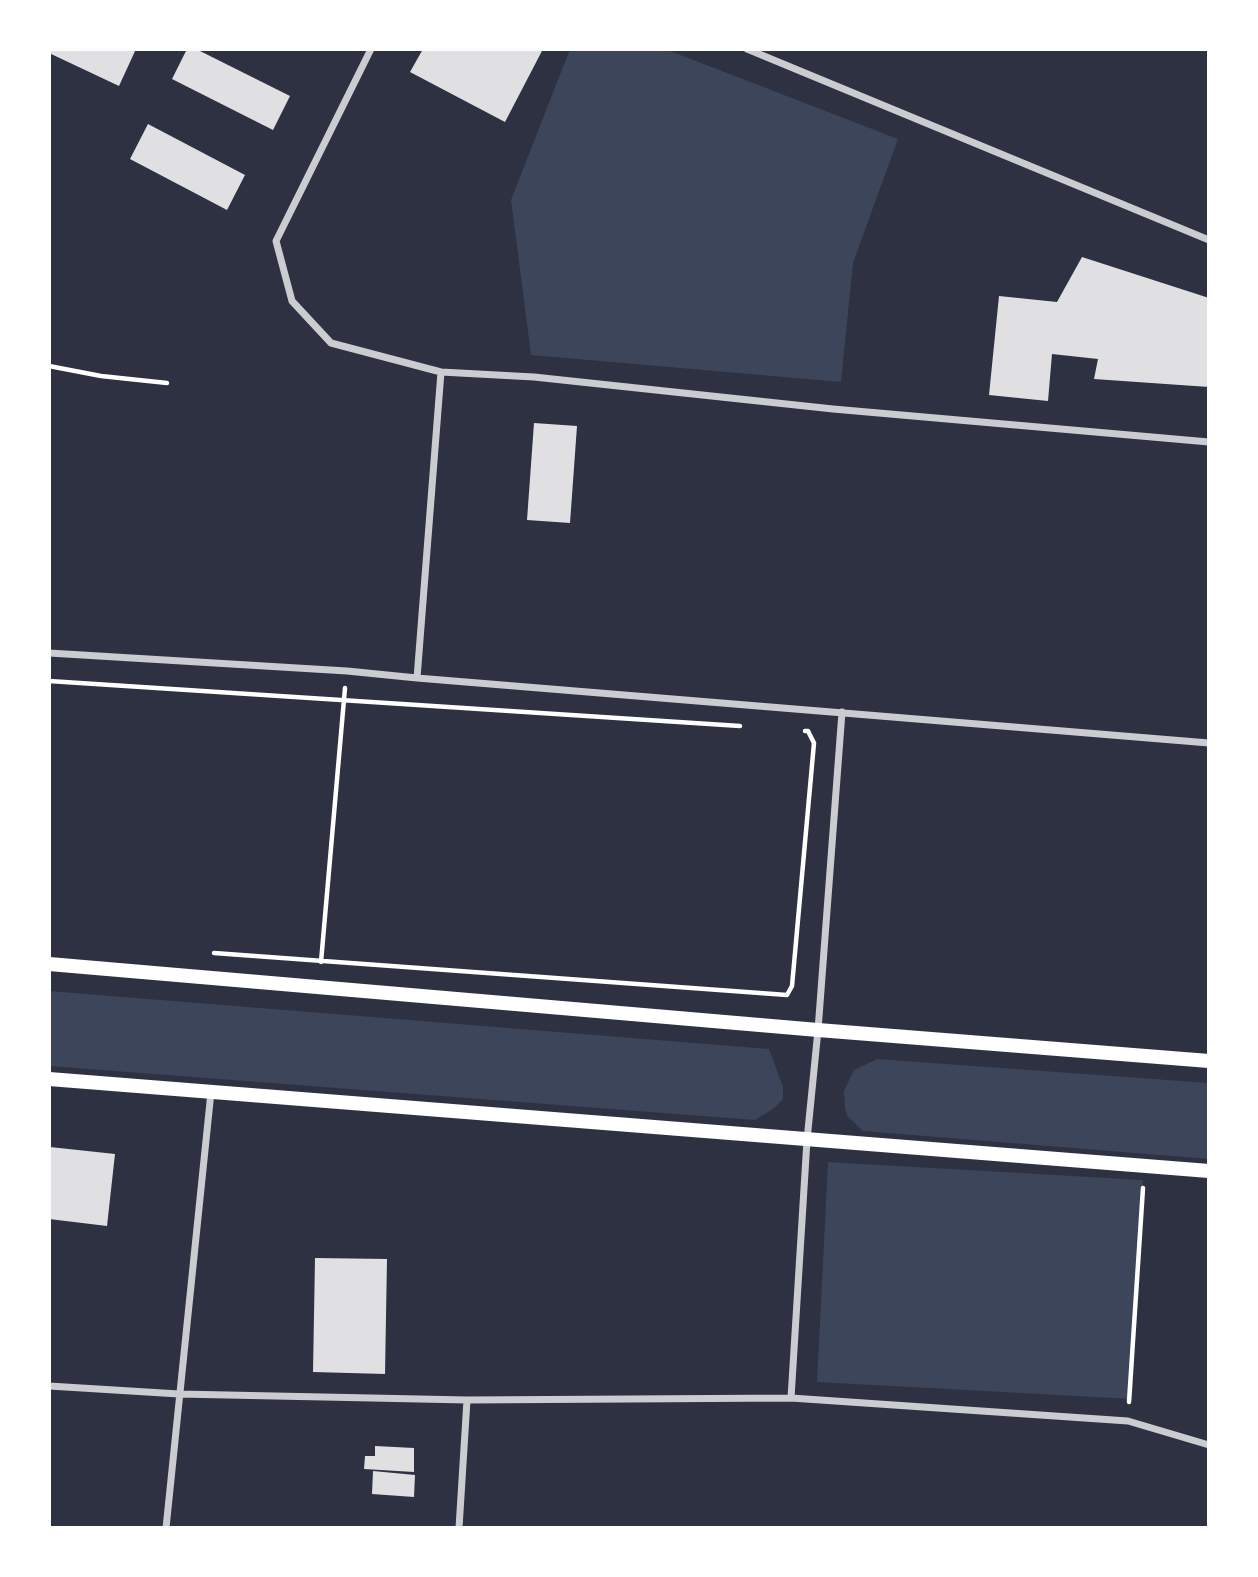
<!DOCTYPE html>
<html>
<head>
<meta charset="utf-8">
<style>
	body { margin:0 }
	#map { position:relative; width:1258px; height:1577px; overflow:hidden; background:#2d3142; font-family:"DejaVu Sans",sans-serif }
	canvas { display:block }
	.frame { position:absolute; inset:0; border:51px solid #fff; pointer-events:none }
</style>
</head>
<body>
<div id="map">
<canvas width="1258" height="1577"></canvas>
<div class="frame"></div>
</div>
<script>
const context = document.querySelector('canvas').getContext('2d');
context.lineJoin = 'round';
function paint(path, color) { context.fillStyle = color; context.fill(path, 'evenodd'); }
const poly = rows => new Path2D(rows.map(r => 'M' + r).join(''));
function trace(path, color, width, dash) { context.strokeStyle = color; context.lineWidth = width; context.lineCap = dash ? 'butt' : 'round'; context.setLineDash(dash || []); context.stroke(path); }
paint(poly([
	[570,49,665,49,898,139,853,263,841,382,531,355,511,200],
	[49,991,769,1049,783,1087,783,1099,773,1109,755,1120,49,1066],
	[877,1059,1209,1083,1209,1159,863,1131,848,1117,845,1109,844,1091,854,1070],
	[828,1162,1143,1180,1132,1399,817,1382]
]), '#3c4559');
paint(poly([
	[49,49,136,49,119,86,49,53],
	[187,49,196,49,290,96,273,130,172,79],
	[423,49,543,49,505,122,410,72],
	[148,124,245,175,227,210,130,159],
	[1082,257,1209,298,1209,387,1094,379,1098,359,1052,354,1048,401,989,395,999,296,1057,302],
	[534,423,577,426,570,523,527,520],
	[50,1147,115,1154,107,1226,49,1219],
	[315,1258,387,1259,385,1374,313,1372],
	[375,1446,414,1448,414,1472,364,1469,365,1456,375,1456],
	[373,1471,415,1475,414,1497,372,1494]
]), '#e0e0e3');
trace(poly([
	[49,366,101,376,167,383],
	[49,681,740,726],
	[214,953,787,995,792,986,814,743,808,731,805,731],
	[321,962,345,688],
	[1129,1402,1143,1188]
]), '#fff', 4.5);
trace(poly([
	[371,49,276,241,292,301,331,343,441,372,534,377,833,409,1209,442],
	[747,49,1209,240],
	[49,653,347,671,417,678,1209,743],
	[417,678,441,372],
	[49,1386,179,1394,467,1400,791,1398,1128,1421,1209,1445],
	[791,1398,807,1140,818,1030,842,712],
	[166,1528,211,1092],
	[459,1528,467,1400]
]), '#caccd0', 7);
trace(poly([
	[49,964,818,1030,1209,1061],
	[49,1079,1209,1171]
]), '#fff', 14);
</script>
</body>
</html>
